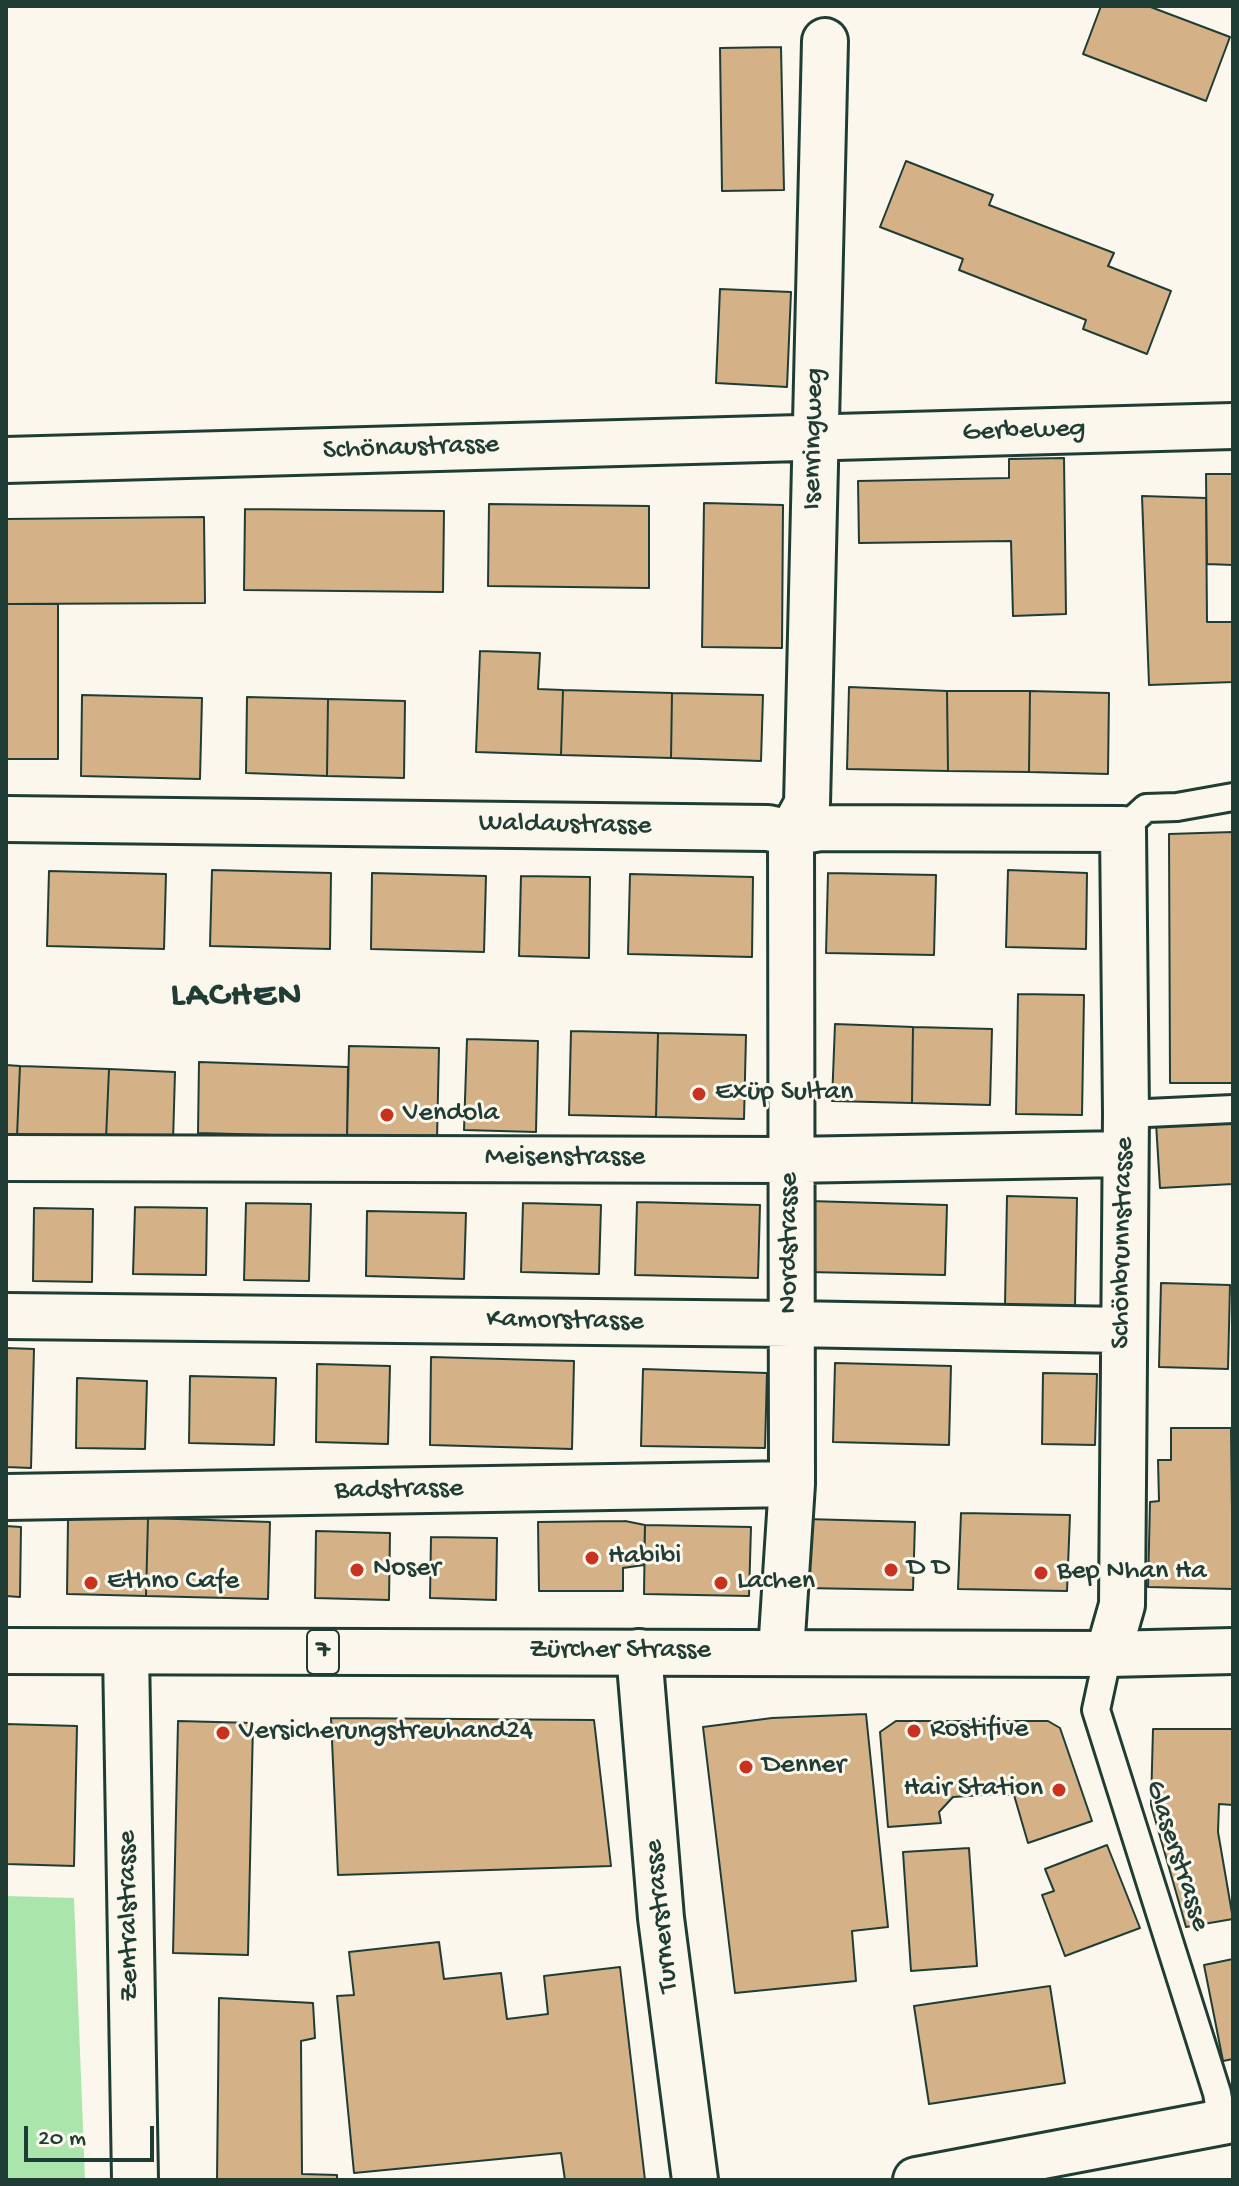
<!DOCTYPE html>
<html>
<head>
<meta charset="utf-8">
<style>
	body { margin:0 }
	#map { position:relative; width:1239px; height:2186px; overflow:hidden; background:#fbf7ec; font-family:"Gochi Hand",sans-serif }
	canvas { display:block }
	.frame { position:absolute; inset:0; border:8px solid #1f3d34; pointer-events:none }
	.scale { position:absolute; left:24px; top:2126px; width:130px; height:36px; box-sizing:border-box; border:4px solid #1f3d34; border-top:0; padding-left:10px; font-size:24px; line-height:28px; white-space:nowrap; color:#1f3d34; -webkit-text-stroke:6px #fbf7ec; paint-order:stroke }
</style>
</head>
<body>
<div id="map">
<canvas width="1239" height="2186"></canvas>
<div class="frame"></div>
<div class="scale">20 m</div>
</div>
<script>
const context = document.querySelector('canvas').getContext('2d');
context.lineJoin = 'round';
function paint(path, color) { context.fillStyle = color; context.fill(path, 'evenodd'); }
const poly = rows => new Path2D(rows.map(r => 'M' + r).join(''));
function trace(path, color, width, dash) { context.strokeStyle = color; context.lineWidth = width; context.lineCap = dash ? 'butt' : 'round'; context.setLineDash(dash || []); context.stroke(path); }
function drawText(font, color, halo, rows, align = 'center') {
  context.font = font + ' "Gochi Hand",sans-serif'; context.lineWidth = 6; context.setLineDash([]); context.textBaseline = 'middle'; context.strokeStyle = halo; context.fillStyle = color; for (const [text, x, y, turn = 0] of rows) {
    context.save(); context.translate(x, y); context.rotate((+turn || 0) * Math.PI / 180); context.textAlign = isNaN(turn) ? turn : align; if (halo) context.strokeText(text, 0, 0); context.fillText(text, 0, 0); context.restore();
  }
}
paint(poly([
	[6,1896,74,1898,85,2180,6,2180]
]), '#aae6ac');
const building = poly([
	[1101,6,1148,6,1230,37,1206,101,1083,54,1101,6],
	[781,47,784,190,722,191,720,48,781,47],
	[906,161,993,195,989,205,1114,253,1108,266,1171,291,1147,354,1083,329,1086,320,959,270,963,259,880,227,906,161],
	[720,289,791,292,787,387,716,383,720,289],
	[1064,458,1066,614,1013,616,1011,541,859,543,858,481,1009,478,1009,459,1064,458],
	[1206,474,1233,474,1233,565,1207,564,1206,474],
	[1142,496,1206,498,1207,622,1233,622,1233,682,1149,685,1142,496],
	[704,503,783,505,782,648,702,647,704,503],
	[489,504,649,506,649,588,488,586,489,504],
	[245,509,444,511,443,592,244,590,245,509],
	[204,517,205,603,6,604,6,519,204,517],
	[6,604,58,604,58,759,6,759,6,604],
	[480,651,540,653,538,689,563,690,561,755,476,752,480,651],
	[849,687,947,691,948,771,847,769,849,687],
	[563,690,672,693,671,758,561,755,563,690],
	[947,691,1030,691,1029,772,948,771,947,691],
	[1030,691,1109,693,1108,774,1029,772,1030,691],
	[672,693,763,695,761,761,671,758,672,693],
	[82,695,202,698,200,779,81,776,82,695],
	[247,697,328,699,327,776,246,773,247,697],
	[328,699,405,701,404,778,327,776,328,699],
	[1233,832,1233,1083,1170,1083,1169,834,1233,832],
	[212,870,331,873,330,949,210,946,212,870],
	[1008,870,1087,873,1086,949,1006,947,1008,870],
	[49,871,166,874,164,949,47,946,49,871],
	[372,873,486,876,484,952,371,949,372,873],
	[828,873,936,875,934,955,826,953,828,873],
	[630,874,753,877,752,957,628,954,630,874],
	[521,876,590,877,589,958,519,956,521,876],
	[1018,994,1084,995,1082,1115,1016,1114,1018,994],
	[835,1024,913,1027,912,1103,832,1101,835,1024],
	[913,1027,992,1029,990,1105,912,1103,913,1027],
	[571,1031,658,1033,656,1117,569,1115,571,1031],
	[658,1033,746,1035,744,1119,656,1117,658,1033],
	[467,1039,538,1041,536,1132,464,1130,467,1039],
	[349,1046,439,1048,437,1139,347,1137,349,1046],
	[199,1062,348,1067,347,1137,198,1133,199,1062],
	[6,1065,20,1066,17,1136,6,1135,6,1065],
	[20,1066,109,1069,106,1139,17,1136,20,1066],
	[109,1069,175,1072,173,1142,106,1139,109,1069],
	[1233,1118,1233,1184,1160,1188,1156,1123,1233,1118],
	[1007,1196,1077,1198,1075,1306,1005,1305,1007,1196],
	[809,1201,947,1205,945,1275,808,1272,809,1201],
	[637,1202,760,1205,758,1278,635,1275,637,1202],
	[246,1203,311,1204,309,1281,244,1280,246,1203],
	[523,1203,601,1205,599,1274,521,1272,523,1203],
	[135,1207,207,1208,206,1275,133,1274,135,1207],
	[34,1208,93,1209,92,1282,33,1281,34,1208],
	[367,1211,466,1213,464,1279,366,1276,367,1211],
	[1161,1283,1230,1285,1228,1369,1159,1367,1161,1283],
	[6,1348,34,1349,31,1468,6,1467,6,1348],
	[431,1357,574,1361,572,1449,430,1445,431,1357],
	[835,1363,951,1366,949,1445,833,1442,835,1363],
	[317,1364,390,1366,388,1444,316,1442,317,1364],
	[643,1369,767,1373,765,1448,641,1446,643,1369],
	[1043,1373,1097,1374,1095,1445,1042,1444,1043,1373],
	[190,1376,276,1378,274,1445,189,1443,190,1376],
	[77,1378,147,1381,145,1449,76,1448,77,1378],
	[1171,1428,1231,1428,1233,1589,1148,1587,1150,1502,1159,1501,1158,1460,1171,1460,1171,1428],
	[961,1513,1070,1515,1067,1591,958,1589,961,1513],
	[148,1518,146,1596,67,1594,68,1519,148,1518],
	[148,1518,270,1522,268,1599,146,1596,148,1518],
	[806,1519,915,1522,913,1590,804,1588,806,1519],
	[625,1521,645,1525,644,1565,623,1568,623,1591,539,1591,538,1522,625,1521],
	[645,1525,751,1527,749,1596,644,1594,645,1525],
	[6,1526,21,1527,20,1597,6,1596,6,1526],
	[316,1531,390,1533,389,1600,315,1598,316,1531],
	[431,1537,497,1538,496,1600,430,1598,431,1537],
	[866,1714,888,1927,852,1931,856,1981,735,1993,703,1727,772,1718,866,1714],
	[331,1718,594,1720,611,1866,338,1875,331,1718],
	[178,1721,253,1723,248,1955,173,1953,178,1721],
	[896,1721,1048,1721,1060,1728,1092,1821,1028,1843,1014,1795,998,1794,953,1797,939,1812,941,1823,888,1827,880,1732,896,1721],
	[6,1724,77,1726,74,1866,6,1864,6,1724],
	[1153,1729,1233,1729,1233,1805,1219,1804,1218,1832,1233,1919,1186,1927,1151,1805,1153,1729],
	[1107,1845,1140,1928,1065,1956,1042,1895,1054,1891,1045,1869,1107,1845],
	[969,1848,977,1966,911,1971,903,1852,969,1848],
	[439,1942,444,1979,501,1973,507,2019,548,2014,544,1976,620,1967,645,2180,565,2180,561,2153,354,2173,337,1996,354,1995,349,1952,439,1942],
	[1233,1959,1233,2059,1223,2061,1204,1965,1233,1959],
	[1050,1986,1065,2083,929,2104,914,2006,1050,1986],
	[219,1998,313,2003,315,2038,301,2041,302,2174,337,2175,337,2180,217,2180,219,1998]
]);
paint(building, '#d4b186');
trace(building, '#1f3d34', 2);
const service = poly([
	[1123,829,1146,808,1177,807,1233,797],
	[1126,1114,1233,1109],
	[1108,1654,1096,1710,1217,2093,1222,2122]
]);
const minor = poly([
	[6,460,1233,426],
	[6,819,768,828,791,833,820,828,1123,829,1126,1114,1122,1605,1108,1654],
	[6,1158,790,1160,1124,1154],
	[6,1316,791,1324,1123,1330],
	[6,1497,792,1484],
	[126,1652,135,2180],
	[781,1652,792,1484,791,833,807,804,825,41],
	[916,2180,1233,2120]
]);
const tertiary = poly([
	[639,1652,661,1918,695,2180]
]);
const primary = poly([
	[6,1651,1108,1654,1233,1651]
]);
trace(service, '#1f3d34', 32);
trace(minor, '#1f3d34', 50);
trace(tertiary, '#1f3d34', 50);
trace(primary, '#1f3d34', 50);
trace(service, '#fbf7ec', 26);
trace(minor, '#fbf7ec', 44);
trace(tertiary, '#fbf7ec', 44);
trace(primary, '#fbf7ec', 44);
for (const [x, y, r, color] of [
	[699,1094,8,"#c8321e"],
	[387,1115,8,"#c8321e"],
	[592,1558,8,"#c8321e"],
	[357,1570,8,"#c8321e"],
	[891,1570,8,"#c8321e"],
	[1041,1573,8,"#c8321e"],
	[91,1583,8,"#c8321e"],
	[721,1583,8,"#c8321e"],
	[914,1731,8,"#c8321e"],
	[223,1733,8,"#c8321e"],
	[746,1767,8,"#c8321e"],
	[1059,1790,8,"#c8321e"]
]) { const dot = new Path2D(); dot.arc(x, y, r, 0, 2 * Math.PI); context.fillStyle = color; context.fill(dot); trace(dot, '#fbf7ec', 3); }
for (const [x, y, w] of [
	[323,1652,32]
]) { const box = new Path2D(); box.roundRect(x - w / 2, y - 22, w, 44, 6); context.fillStyle = '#fbf7ec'; context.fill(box); trace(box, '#1f3d34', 2); }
drawText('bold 26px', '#1f3d34', null, [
	["7",323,1652]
]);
drawText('28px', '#1f3d34', '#fbf7ec', [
	["Gerbeweg",1024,432,-2],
	["Isenringweg",815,439,-89],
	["Schönaustrasse",411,449,-2],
	["Waldaustrasse",565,826,1],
	["Meisenstrasse",565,1159],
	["Nordstrasse",791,1243,-90],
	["Schönbrunnstrasse",1124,1243,-89],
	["Kamorstrasse",565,1322,1],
	["Badstrasse",399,1491,-1],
	["Zürcher Strasse",620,1652],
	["Glaserstrasse",1176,1856,72],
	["Zentralstrasse",130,1916,-91],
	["Turnerstrasse",663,1916,-96]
]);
drawText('28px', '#1f3d34', '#fbf7ec', [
	["Exüp Sultan",715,1094],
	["Vendola",403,1115],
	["Habibi",608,1558],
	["Noser",373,1570],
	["D D",907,1570],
	["Bep Nhan Ha",1057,1573],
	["Ethno Cafe",107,1583],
	["Lachen",737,1583],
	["Rostifive",930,1731],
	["Versicherungstreuhand24",239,1733],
	["Denner",762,1767],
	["Hair Station",1043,1790,"right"]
], 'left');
context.letterSpacing = '2px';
drawText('bold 36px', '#1f3d34', '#fbf7ec', [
	["LACHEN",237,997]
]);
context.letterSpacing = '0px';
</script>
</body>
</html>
